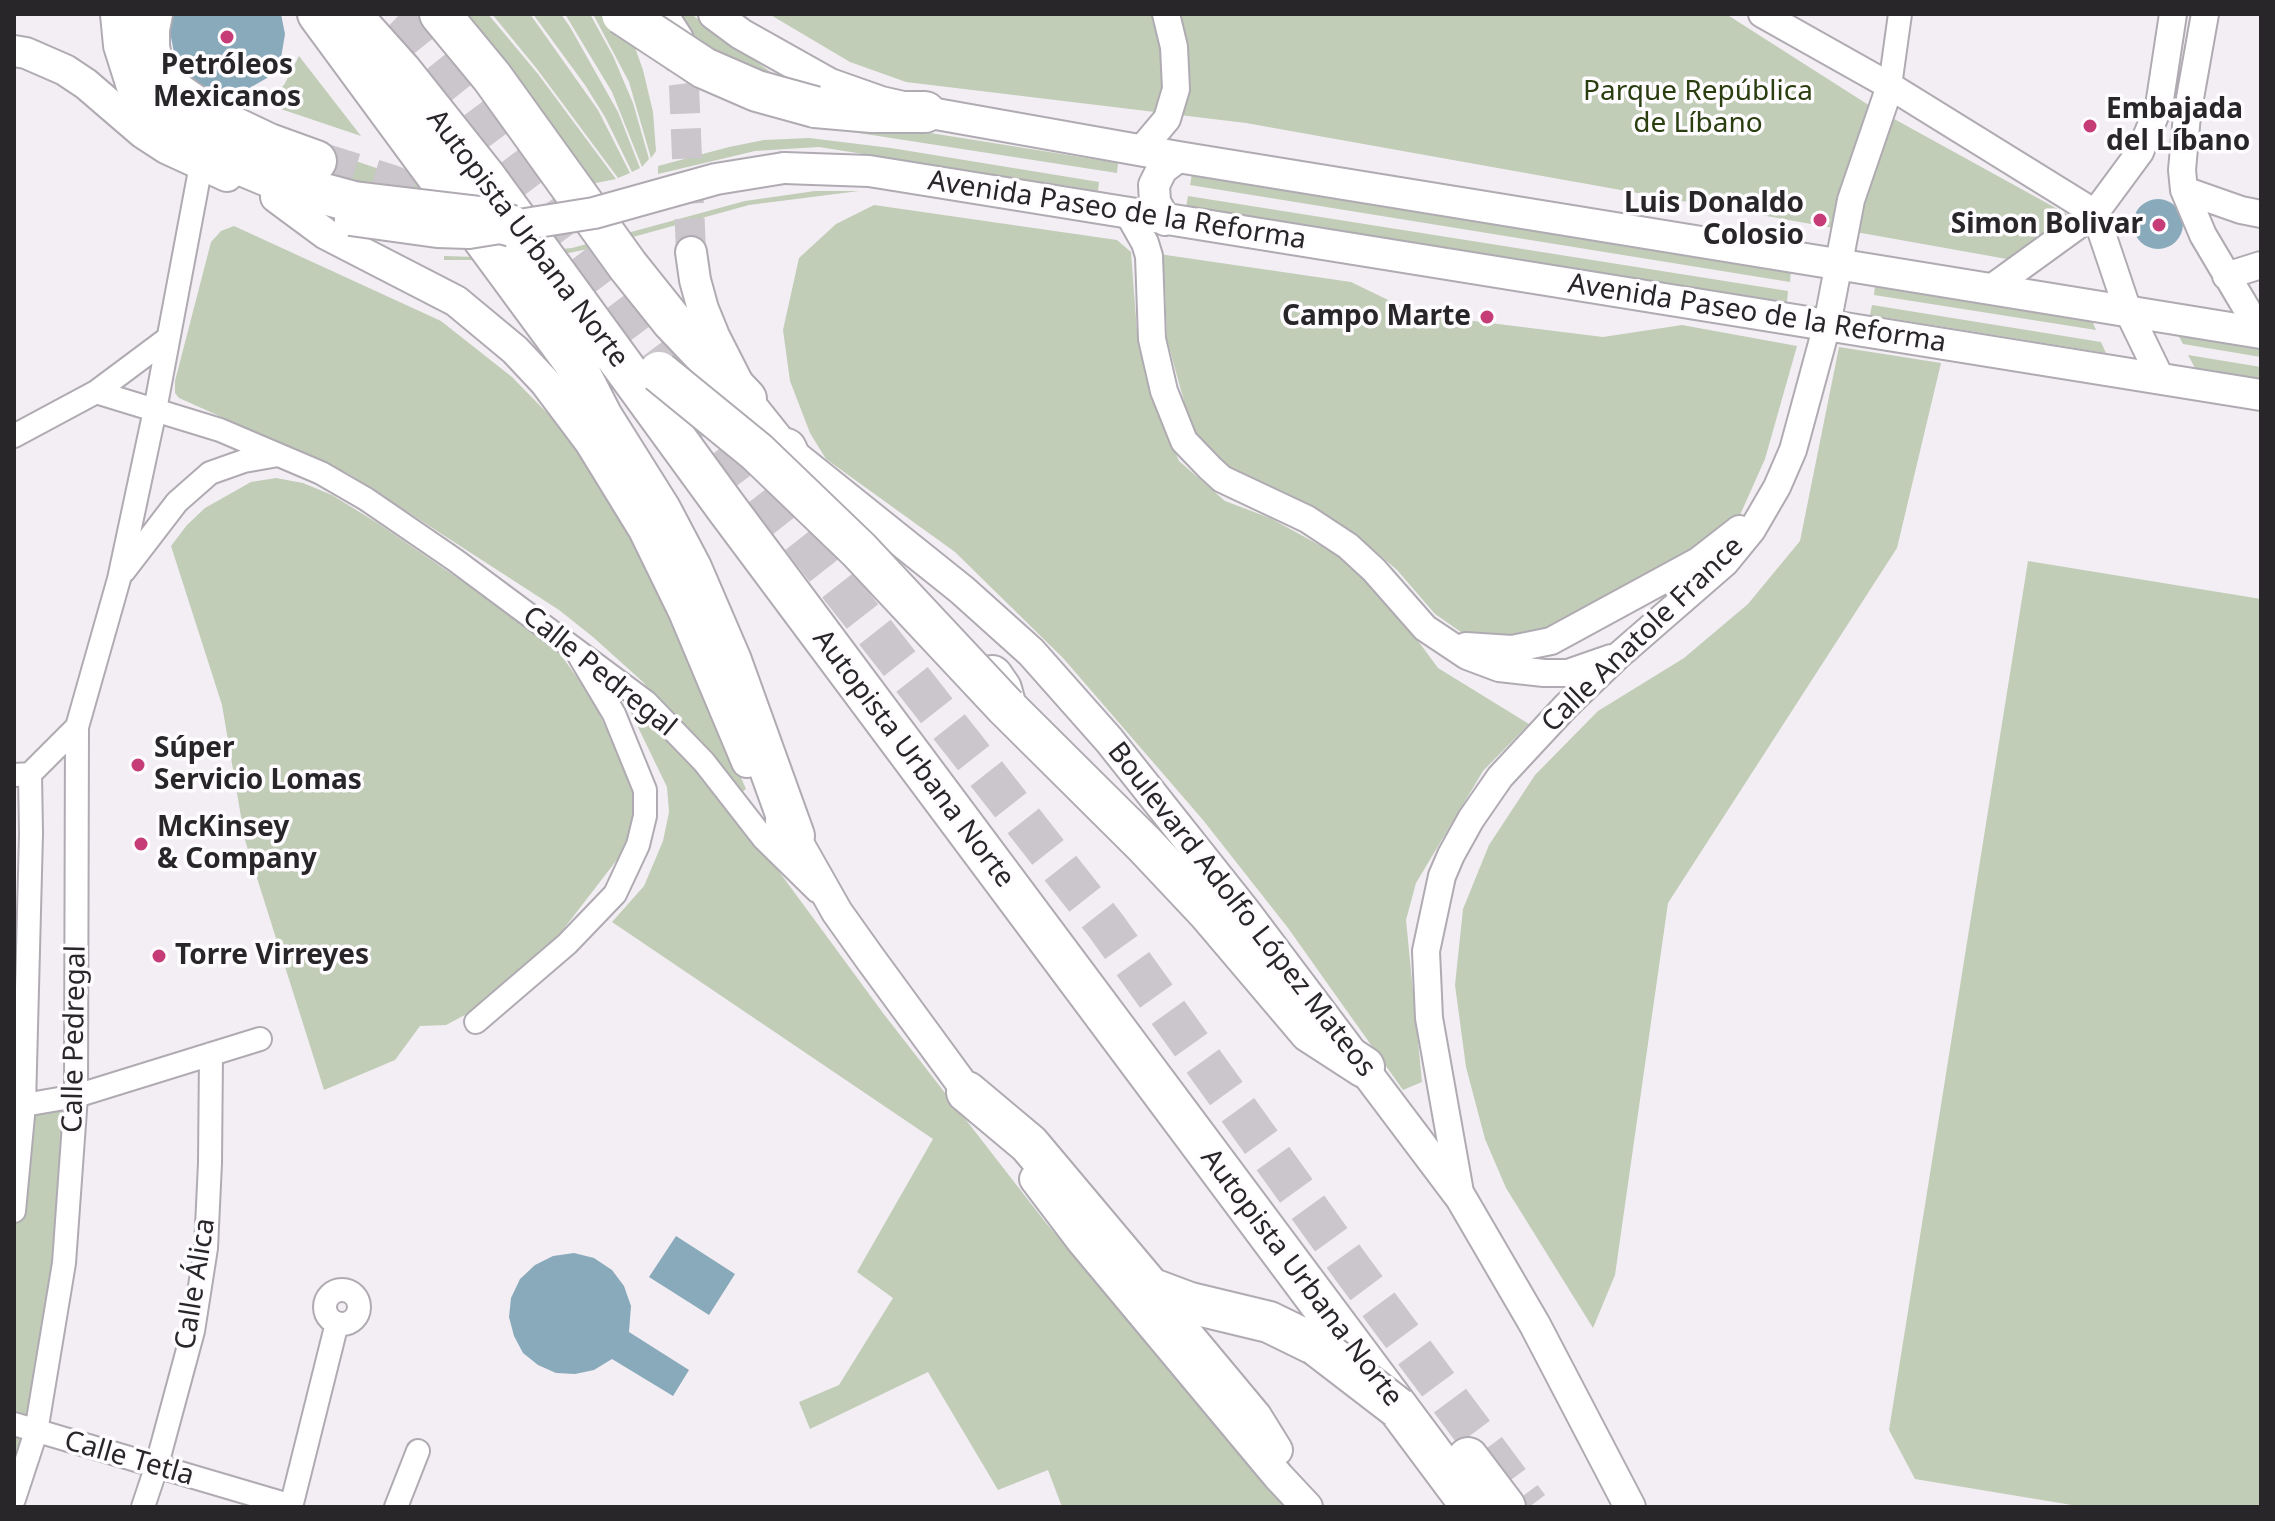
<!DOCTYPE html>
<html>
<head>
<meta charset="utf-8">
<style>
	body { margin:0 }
	#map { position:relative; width:2275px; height:1521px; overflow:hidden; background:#f3eef4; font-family:"Noto Sans",sans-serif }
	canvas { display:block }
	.frame { position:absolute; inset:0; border:16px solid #282629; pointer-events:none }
</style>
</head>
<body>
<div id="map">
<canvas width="2275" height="1521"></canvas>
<div class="frame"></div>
</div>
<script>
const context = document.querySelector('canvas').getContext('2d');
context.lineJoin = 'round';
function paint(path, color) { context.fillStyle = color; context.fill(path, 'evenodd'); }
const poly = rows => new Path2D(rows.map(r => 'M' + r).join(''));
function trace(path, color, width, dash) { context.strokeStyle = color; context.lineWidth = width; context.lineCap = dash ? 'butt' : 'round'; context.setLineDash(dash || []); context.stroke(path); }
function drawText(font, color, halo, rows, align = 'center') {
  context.font = font + ' "Noto Sans",sans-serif'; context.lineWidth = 7; context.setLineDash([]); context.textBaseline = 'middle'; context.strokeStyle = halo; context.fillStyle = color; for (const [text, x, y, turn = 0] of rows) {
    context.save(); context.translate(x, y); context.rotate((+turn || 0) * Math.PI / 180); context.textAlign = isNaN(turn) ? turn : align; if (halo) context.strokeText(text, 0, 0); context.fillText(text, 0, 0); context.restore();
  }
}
paint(poly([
	[453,14,488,14,538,74,616,179,586,185],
	[492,14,530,14,598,110,630,173,618,178,537,69],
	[533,14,561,14,570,27,618,112,640,168,632,172,605,117,585,85],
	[565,14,590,14,613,56,633,103,649,159,642,167,612,92],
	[593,14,600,14,632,39,643,70,653,112,656,151,651,158,629,82],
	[675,14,691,14,783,81,704,57],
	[769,14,1726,14,1867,104,2074,218,2018,261,1246,123,906,82,850,62],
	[299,56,361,136,263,103,284,85],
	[779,114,918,131,1118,163,1117,173,833,129],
	[809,138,891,148,1099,182,1098,191,819,147,755,151,658,174,658,166,729,147,764,140],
	[321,149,411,180,467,194,385,191,314,171],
	[1192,174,1791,271,1790,282,1190,185],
	[815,191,859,191,749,205,593,248,554,256,507,260,444,260,444,256,477,257,572,248,745,201],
	[1188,196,1788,291,1787,302,1186,207],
	[874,205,1117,240,1131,252,1137,332,1156,409,1179,461,1225,501,1270,518,1334,553,1379,588,1438,668,1529,724,1483,771,1416,883,1406,920,1422,1082,1403,1090,1288,928,1203,820,1063,658,955,552,826,459,810,433,790,381,783,330,799,258,836,224],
	[234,226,441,321,512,377,549,415,579,454,643,558,664,599,746,789,740,793,643,682,593,637,559,610,349,474,179,398,175,393,175,381,211,242,221,231],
	[1159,254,1351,282,1417,314,1603,337,1682,325,1797,346,1765,459,1736,524,1664,586,1520,644,1468,637,1435,614,1397,570,1354,533,1297,501,1235,478,1194,437,1167,340,1165,288],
	[1875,285,2091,318,2096,330,1874,295],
	[1872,305,2101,342,2106,353,1870,315],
	[2177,333,2261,346,2261,357,2183,344],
	[1839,347,1941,363,1897,548,1668,903,1615,1275,1593,1328,1506,1188,1485,1139,1466,1067,1455,985,1463,909,1489,845,1535,775,1598,711,1684,658,1748,604,1800,541],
	[2188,355,2261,367,2261,379,2195,368],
	[276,478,303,483,332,495,379,524,552,643,590,695,632,781,634,814,623,852,552,944,495,999,446,1025,420,1026,395,1060,324,1090,245,840,222,705,171,546,187,525,205,508,251,482],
	[2028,561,2261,599,2261,1507,2084,1507,1915,1479,1889,1430],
	[620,690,690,758,761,847,883,1013,1046,1223,1161,1356,1285,1507,1062,1507,1048,1470,998,1490,928,1372,810,1429,799,1402,839,1385,893,1298,857,1272,933,1139,612,922,644,886,663,841,669,812,667,787],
	[74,1099,61,1265,14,1489,14,1240,26,1107]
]), '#c1cdb7');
paint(poly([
	[174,14,281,14,285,34,281,58,267,78,246,90,234,93,210,90,189,78,175,58,170,32],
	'2133 224a25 25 0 1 1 50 0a25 25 0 1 1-50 0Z',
	[676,1236,735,1274,709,1315,649,1277],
	[574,1253,594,1258,612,1270,624,1286,631,1306,629,1332,689,1370,673,1396,612,1359,594,1370,575,1374,556,1373,538,1365,523,1353,514,1336,509,1317,511,1298,520,1279,535,1265,553,1256]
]), '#89aaba');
trace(poly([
	[678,39,684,86,691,252]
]), '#cac6cb', 30, [30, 15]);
trace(poly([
	[400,14,419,32,466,91,756,481,1106,926,1353,1270,1529,1507],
	[316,161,392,185,424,202,442,217]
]), '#cac6cb', 40, [40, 20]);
const minor = poly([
	[1890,86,1900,14],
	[96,392,220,430,321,473,366,499,455,560,646,702,704,762,764,839,817,891],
	[14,436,96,392,167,339],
	[124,571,177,502,210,473,244,461,278,455],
	[14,775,30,774,77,727],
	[476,1022,567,944,615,894,638,845,645,816,645,790,614,714,580,657],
	[24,1105,76,1096,260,1039],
	[14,1211,24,1105,31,834,30,774],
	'325 1307a17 17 0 1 1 34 0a17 17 0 1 1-34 0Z',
	[14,1424,292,1506],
	[14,1499,36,1432,64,1263,76,1096,77,727,119,579,155,410,201,165],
	[143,1507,156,1468,193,1331,206,1248,210,1163,211,1054],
	[291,1507,337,1323],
	[396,1507,418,1451]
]);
const tertiary = poly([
	[1762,14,1890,86,2095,213],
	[2205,14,2187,115,2182,170,2184,190,2203,235,2261,333],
	[1140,151,1167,119,1176,89,1174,47,1166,14],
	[2184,190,2241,210,2261,214],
	[1128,213,1145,243,1149,256,1152,339,1164,391,1184,441,1210,468,1222,479,1307,519,1348,546,1374,570,1425,628,1467,656,1499,668,1544,673,1568,673,1611,658],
	[2095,213,2128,311,2161,379],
	[2226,276,2261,265],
	[1990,289,2095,213,2140,152,2159,106,2173,14],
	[1466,646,1512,649,1551,641,1698,561,1739,529],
	[1461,1198,1429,1018,1426,951,1442,876,1451,855,1471,819,1500,777,1566,706,1618,656,1725,563,1752,530,1777,487,1793,450,1827,325,1851,200,1890,86]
]);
const secondary = poly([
	[662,14,678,39],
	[714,14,741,34,830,84,881,102,925,112,1178,157,2261,333],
	[14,51,26,53,65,70,86,84,143,133,166,148,227,176],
	[784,168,869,171,2261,395],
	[276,197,326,234,456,301,515,350,545,382,590,442,644,530,684,612,747,762],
	[1165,220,1155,202,1154,185,1162,169,1178,157],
	[691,252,695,280,703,309,714,336,746,399,786,449,962,590,1031,652,1109,740,1244,910,1461,1198,1535,1325,1630,1507],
	[781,821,794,836,837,912,869,957,981,1110],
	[1035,1179,1082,1241,1278,1476,1307,1507],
	[1151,1290,1256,1416,1277,1450]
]);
const motorway = poly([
	[121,14,124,45,136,83,148,107,163,121,237,163,287,184,354,202],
	[152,14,149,29,149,47,153,66,172,90,208,115,269,144,316,161],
	[318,14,574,362,602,417,661,511,691,568,731,661,794,836],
	[350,14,401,71,486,178,725,506,1472,1507],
	[440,14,492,77,628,266,672,321,746,399],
	[815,107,872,112,925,112],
	[786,449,795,469,821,497],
	[992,676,1001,689,1006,707,1145,845,1209,913,1310,1032,1364,1067],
	[967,1092,1029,1144,1150,1288,1190,1303,1269,1322,1316,1345],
	[1468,1458,1505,1507]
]);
trace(minor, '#b0abb2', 26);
trace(tertiary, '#b0abb2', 30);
trace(secondary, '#b0abb2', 34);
trace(motorway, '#b0abb2', 44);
trace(minor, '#fff', 22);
trace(tertiary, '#fff', 26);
trace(secondary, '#fff', 30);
trace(motorway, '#fff', 40);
const secondaryBridge = poly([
	[350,220,437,232,469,233,594,213,716,179,784,168]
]);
const motorwayBridge = poly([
	[622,14,704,68,757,91,815,107],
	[354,202,480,217,512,226],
	[659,372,757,452,859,550,1006,707],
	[1316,1345,1398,1408]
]);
trace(secondaryBridge, '#b0abb2', 34, []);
trace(motorwayBridge, '#b0abb2', 44, []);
trace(secondaryBridge, '#fff', 30);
trace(motorwayBridge, '#fff', 40);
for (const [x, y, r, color] of [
	[227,37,8,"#c53c77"],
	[2090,126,8,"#c53c77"],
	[1820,220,8,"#c53c77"],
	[2159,225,8,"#c53c77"],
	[1487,317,8,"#c53c77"],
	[138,765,8,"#c53c77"],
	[141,844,8,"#c53c77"],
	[159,956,8,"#c53c77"]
]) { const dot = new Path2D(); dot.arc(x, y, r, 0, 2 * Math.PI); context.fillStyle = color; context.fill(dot); trace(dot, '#fefcff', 3); }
drawText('bold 28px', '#282629', '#fefcff', [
	["Petróleos",227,66,"center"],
	["Mexicanos",227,98,"center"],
	["Embajada",2106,110],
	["del Líbano",2106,142],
	["Luis Donaldo",1804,204,"right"],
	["Colosio",1804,236,"right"],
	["Simon Bolivar",2143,225,"right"],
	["Campo Marte",1471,317,"right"],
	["Súper",154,749],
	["Servicio Lomas",154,781],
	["McKinsey",157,828],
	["& Company",157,860],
	["Torre Virreyes",175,956]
], 'left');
drawText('28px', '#2a3e10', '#fefcff', [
	["Parque República",1698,92],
	["de Líbano",1698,124]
]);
drawText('28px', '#282629', '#fefcff', [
	["Avenida Paseo de la Reforma",1117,211,9],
	["Autopista Urbana Norte",527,239,53],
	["Avenida Paseo de la Reforma",1757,314,9],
	["Calle Anatole France",1643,635,-44],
	["Calle Pedregal",599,672,39],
	["Autopista Urbana Norte",913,759,53],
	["Boulevard Adolfo López Mateos",1241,910,52],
	["Calle Pedregal",75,1039,-89],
	["Autopista Urbana Norte",1301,1278,53],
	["Calle Álica",196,1284,-81],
	["Calle Tetla",129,1459,16]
]);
</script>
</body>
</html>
